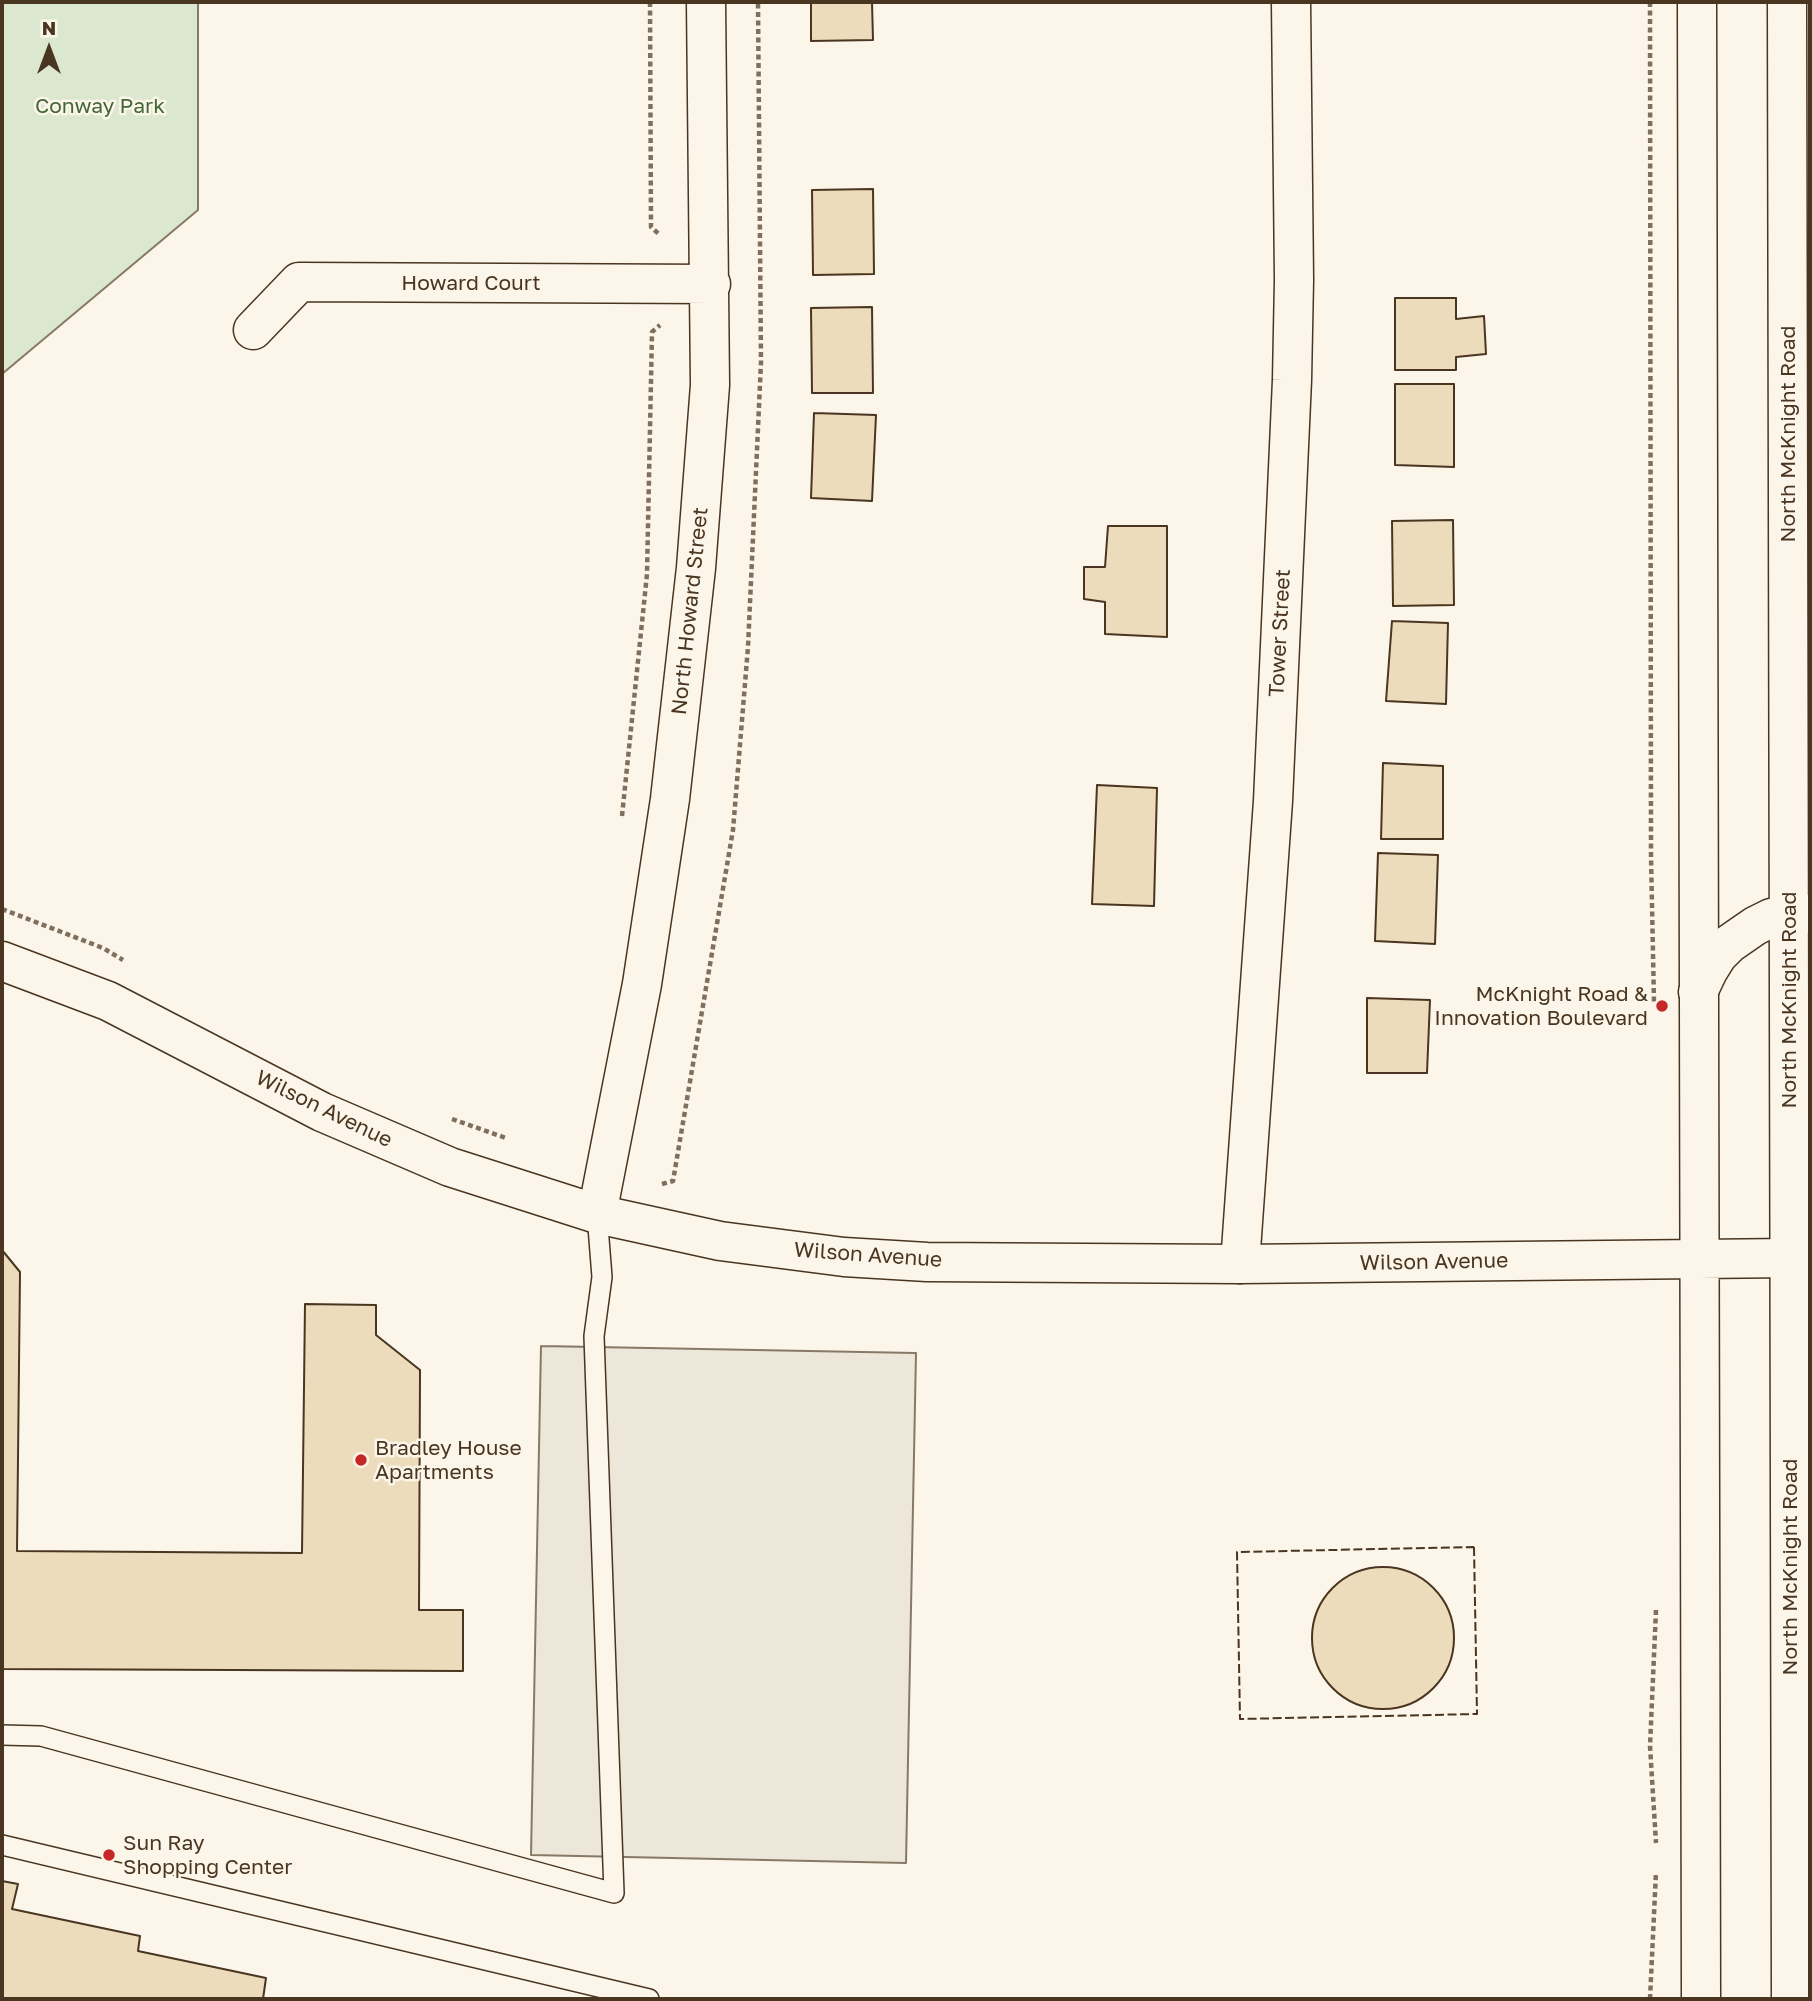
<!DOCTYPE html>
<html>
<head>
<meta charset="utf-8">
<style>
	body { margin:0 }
	#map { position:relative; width:1812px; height:2001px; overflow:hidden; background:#fbf6e9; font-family:"Golos Text",sans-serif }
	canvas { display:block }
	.frame { position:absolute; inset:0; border:4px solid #4a3520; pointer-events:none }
	.north { position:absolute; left:14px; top:14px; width:70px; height:70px; -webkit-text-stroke:5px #fbf6e9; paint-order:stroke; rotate:0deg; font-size:19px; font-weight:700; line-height:28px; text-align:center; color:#4a3520 }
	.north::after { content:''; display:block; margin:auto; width:24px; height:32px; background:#4a3520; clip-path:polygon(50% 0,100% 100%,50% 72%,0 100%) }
</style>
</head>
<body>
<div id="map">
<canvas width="1812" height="2001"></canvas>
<div class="frame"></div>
<div class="north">N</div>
</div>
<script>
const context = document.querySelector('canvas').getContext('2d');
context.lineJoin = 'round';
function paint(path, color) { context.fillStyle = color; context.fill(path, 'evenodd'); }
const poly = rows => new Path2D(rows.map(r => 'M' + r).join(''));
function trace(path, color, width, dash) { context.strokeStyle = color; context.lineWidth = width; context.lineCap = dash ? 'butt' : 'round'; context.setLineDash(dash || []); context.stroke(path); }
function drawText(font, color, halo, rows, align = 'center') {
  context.font = font + ' "Golos Text",sans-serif'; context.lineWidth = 5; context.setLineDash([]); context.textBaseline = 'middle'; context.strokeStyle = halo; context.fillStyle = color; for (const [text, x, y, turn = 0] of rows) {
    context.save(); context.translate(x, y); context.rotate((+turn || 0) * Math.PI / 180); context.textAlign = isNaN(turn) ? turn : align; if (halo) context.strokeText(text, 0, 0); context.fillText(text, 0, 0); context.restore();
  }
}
const green = poly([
	[2,2,198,2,198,210,2,374,2,2]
]);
paint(green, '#dce7d0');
trace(green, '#887966', 2);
const parking = poly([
	[541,1346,916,1353,906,1863,531,1855,541,1346]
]);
paint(parking, '#ede7d9');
trace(parking, '#887966', 2);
const building = poly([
	[811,2,872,2,873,40,811,41,811,2],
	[873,189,874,274,813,275,812,190,873,189],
	[1395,298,1456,298,1456,319,1484,316,1486,354,1456,357,1456,370,1395,370,1395,298],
	[872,307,873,393,812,393,811,308,872,307],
	[1395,384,1454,384,1454,467,1395,465,1395,384],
	[814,413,876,415,872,501,811,498,814,413],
	[1453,520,1454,605,1393,606,1392,521,1453,520],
	[1108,526,1167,526,1167,637,1105,634,1105,602,1084,599,1084,567,1105,567,1108,526],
	[1392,621,1448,623,1446,704,1386,701,1392,621],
	[1383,763,1443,766,1443,839,1381,839,1383,763],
	[1097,785,1157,788,1154,906,1092,904,1097,785],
	[1378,853,1438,855,1435,944,1375,941,1378,853],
	[1367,998,1430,1000,1427,1073,1367,1073,1367,998],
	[2,1250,20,1272,17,1551,302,1553,305,1304,376,1305,376,1335,420,1370,419,1610,463,1610,463,1671,2,1669,2,1250],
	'1312 1638a71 71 0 1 1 142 0a71 71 0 1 1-142 0Z',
	[2,1881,18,1884,12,1909,140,1936,138,1951,266,1978,263,1999,2,1999,2,1881]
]);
paint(building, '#ecdcbc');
trace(building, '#4a3520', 2);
const lane = poly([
	[2,1735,41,1736,614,1893,594,1336,602,1277,597,1214],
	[2,1845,649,1999]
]);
const street = poly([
	[253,330,299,282,711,284],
	[1698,992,1708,971,1718,955,1729,944,1755,926,1771,918,1789,914,1810,914],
	[597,1214,642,984,670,799,696,568,710,385,706,2],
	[1240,1264,1273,801,1292,380,1294,280,1291,2]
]);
const secondary = poly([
	[1697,2,1701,1999],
	[1787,2,1791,1999],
	[2,961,108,1001,322,1112,450,1167,597,1214,720,1241,844,1257,927,1262,1240,1264,1790,1258]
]);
trace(lane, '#4a3520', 22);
trace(street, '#4a3520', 41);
trace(secondary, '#4a3520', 41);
trace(poly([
	[650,2,651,227,660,235],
	[1650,2,1651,856,1654,1002],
	[622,816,647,574,652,332,660,325],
	[2,909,103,948,123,960],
	[452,1119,506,1138],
	[662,1184,673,1181,733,830,748,647,761,362,758,2],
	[1656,1610,1650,1746,1656,1843],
	[1650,1999,1656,1872]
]), '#7f6f5c', 4.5, [5, 3.5]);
trace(lane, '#fbf6e9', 19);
trace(street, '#fbf6e9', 38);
trace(secondary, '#fbf6e9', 38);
trace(poly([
	[1474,1547,1477,1714,1240,1719,1237,1552,1474,1547]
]), '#4a3520', 2, [9, 3.5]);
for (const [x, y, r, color] of [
	[1662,1006,7,"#c62828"],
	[361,1460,7,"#c62828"],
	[109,1855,7,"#c62828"]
]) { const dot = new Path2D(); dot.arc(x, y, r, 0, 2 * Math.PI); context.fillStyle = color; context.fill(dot); trace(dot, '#fbf6e9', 2.5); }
drawText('21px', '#436837', '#fbf6e9', [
	["Conway Park",100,106]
]);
drawText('21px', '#4a3520', '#fbf6e9', [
	["Howard Court",471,283],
	["North McKnight Road",1788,434,-90],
	["North Howard Street",690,611,-84],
	["Tower Street",1280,633,-87],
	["North McKnight Road",1789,1000,-90],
	["Wilson Avenue",324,1109,26],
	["Wilson Avenue",868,1255,4],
	["Wilson Avenue",1434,1262,-1],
	["North McKnight Road",1790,1567,-90]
]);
drawText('21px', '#4a3520', '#fbf6e9', [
	["McKnight Road &",1648,994,"right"],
	["Innovation Boulevard",1648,1018,"right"],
	["Bradley House",375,1448],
	["Apartments",375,1472],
	["Sun Ray",123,1843],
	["Shopping Center",123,1867]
], 'left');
</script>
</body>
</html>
